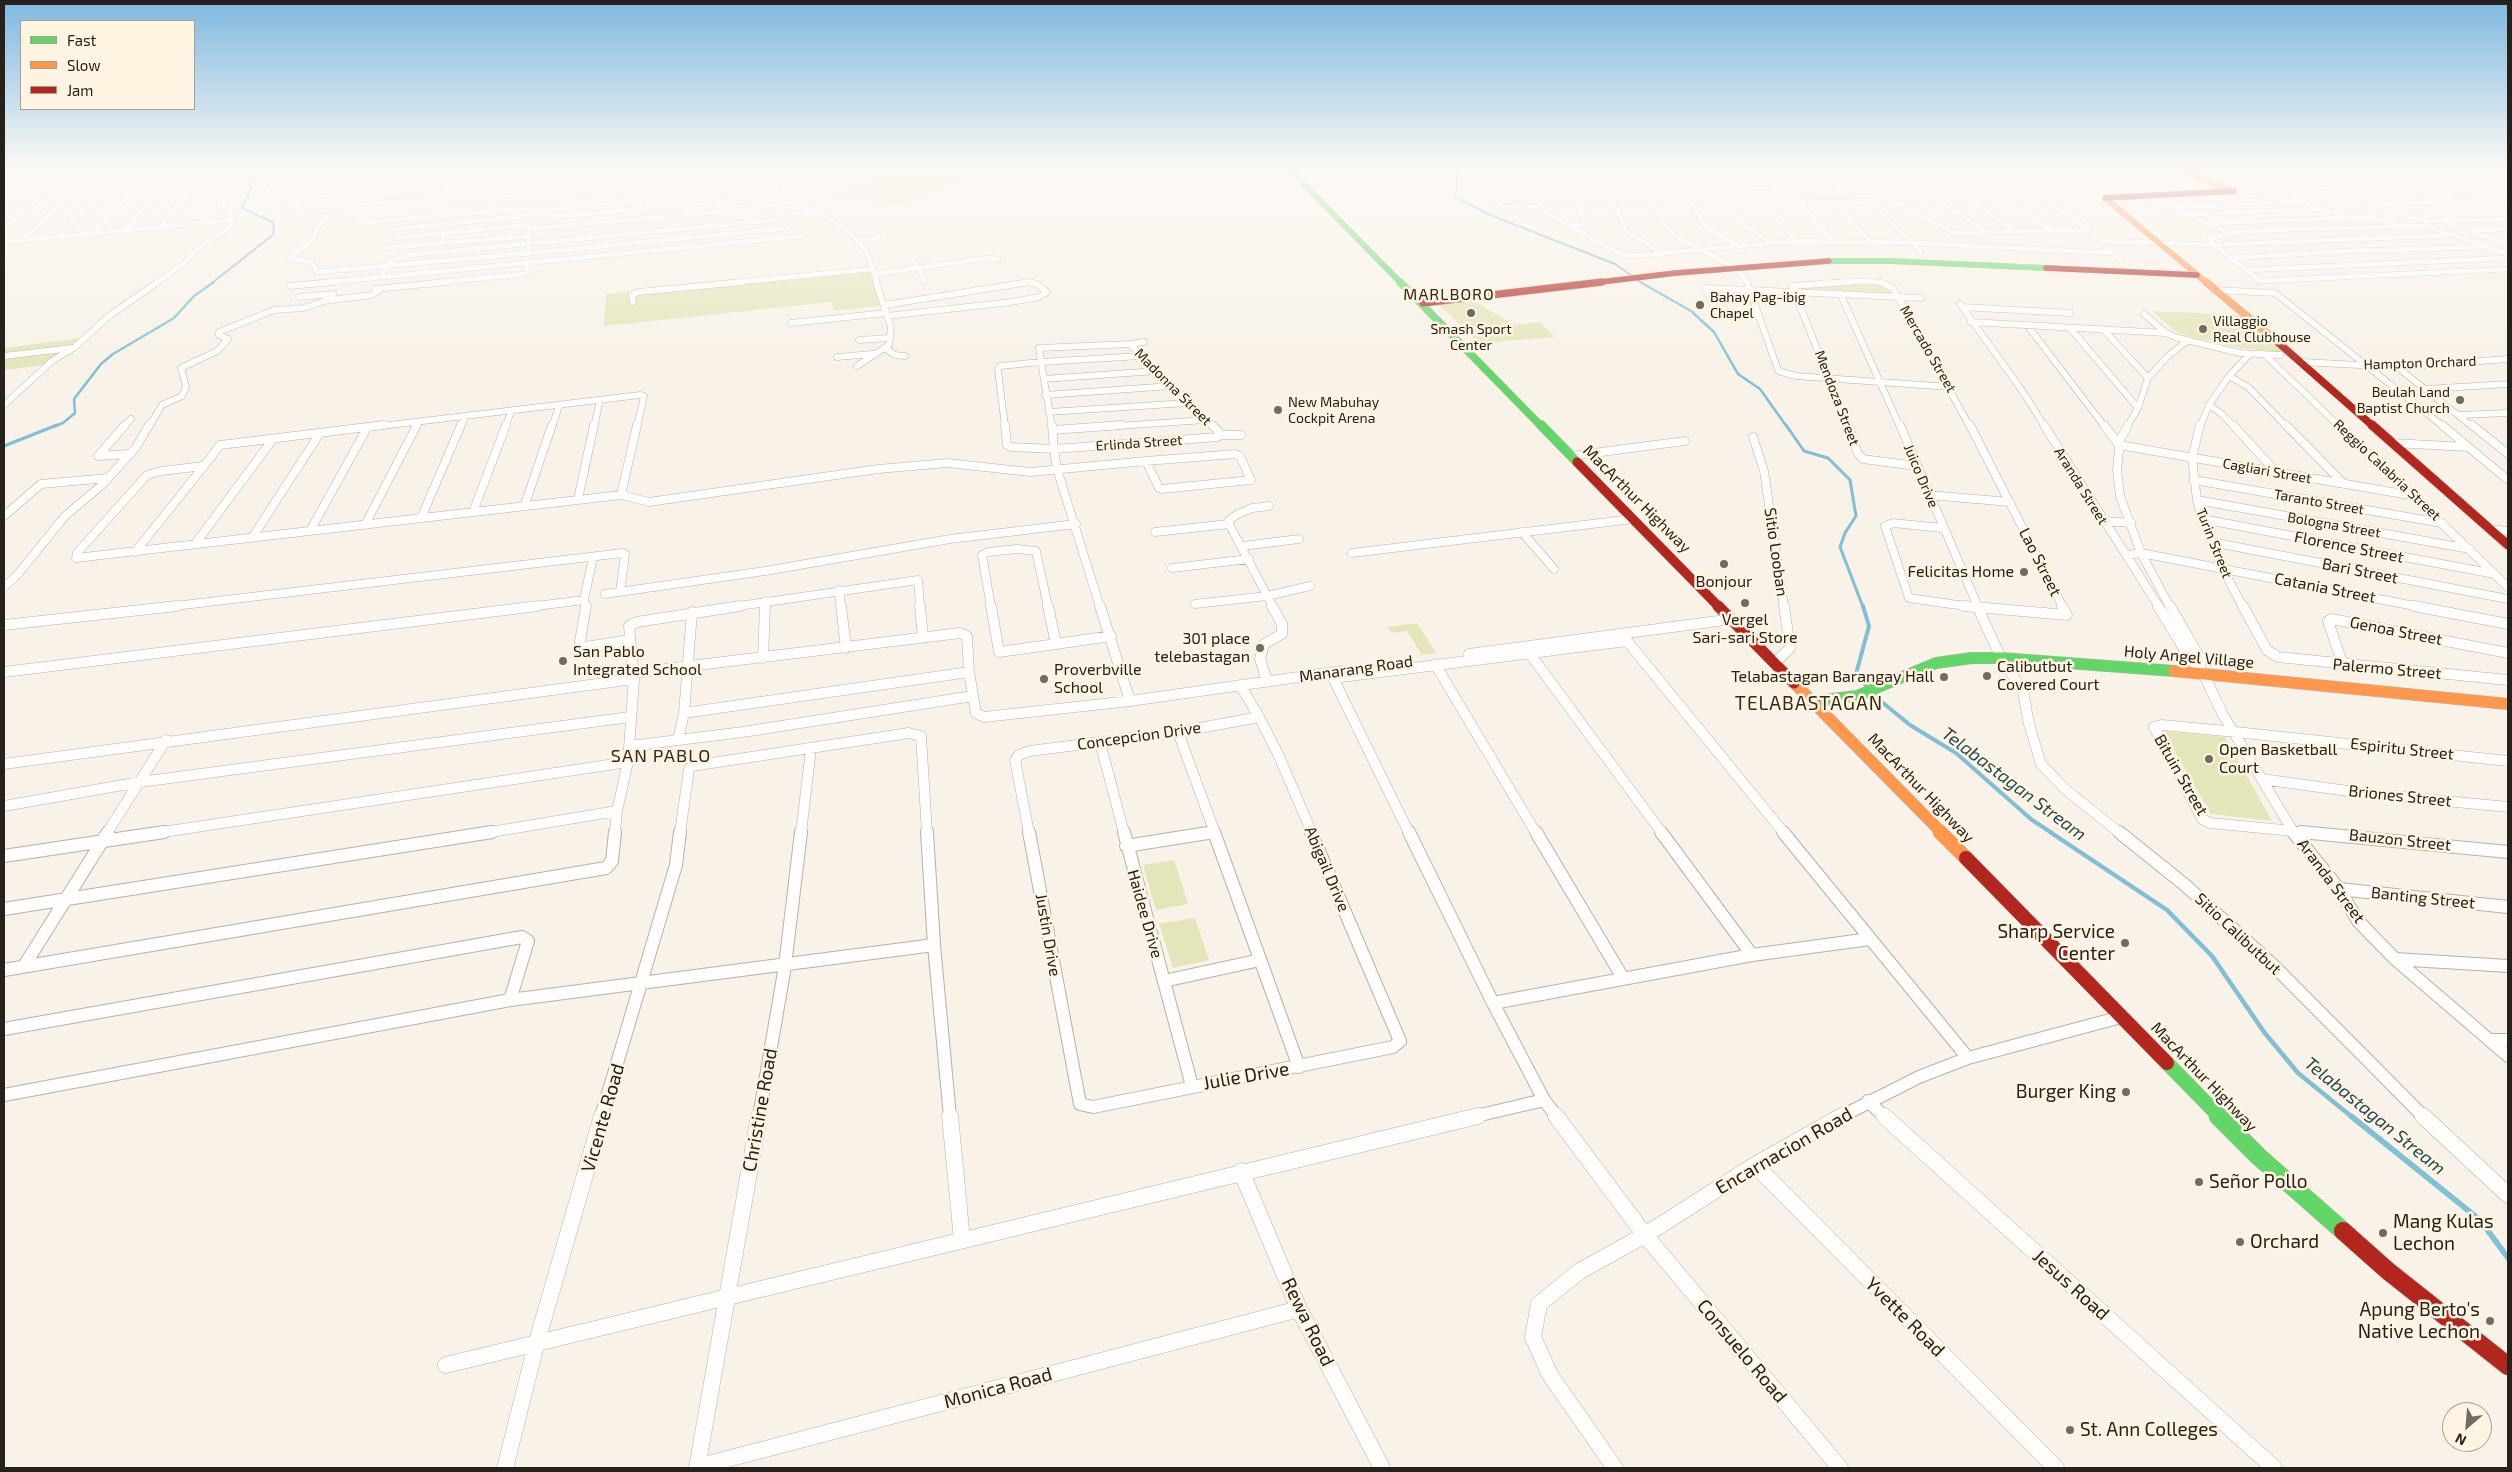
<!DOCTYPE html>
<html>
<head>
<meta charset="utf-8">
<style>
	body { margin:0 }
	#map { position:relative; width:2512px; height:1472px; overflow:hidden; background:#f8f2e8; font-family:"Exo 2",sans-serif }
	canvas { display:block }
	.frame { position:absolute; inset:0; border:5px solid #26221b; pointer-events:none }
	.legend { position:absolute; left:20px; top:20px; width:175px; height:90px; box-sizing:border-box; background:#fff3e1; border:1px solid #a89f92; margin:0; padding:6px 9px; list-style:none; font-size:15px; color:#26221b }
	.legend li { display:flex; align-items:center; gap:10px; height:25px }
	.legend b { width:25px; border:1px solid #a89f92 }
	.north { position:absolute; left:2442px; top:1402px; width:50px; height:50px; box-sizing:border-box; background:#fff3e1; border:1px solid #a89f92; border-radius:50%; rotate:207deg; font-size:14px; font-weight:700; line-height:20px; text-align:center; color:#26221b }
	.north::after { content:''; display:block; margin:auto; width:18px; height:22px; background:#706b63; clip-path:polygon(50% 0,100% 100%,50% 72%,0 100%) }
</style>
</head>
<body>
<div id="map">
<canvas width="2512" height="1472"></canvas>
<div class="frame"></div>
<ul class="legend">
<li><b style="height:6px;background:#63d668"></b>Fast</li>
<li><b style="height:6px;background:#ff974d"></b>Slow</li>
<li><b style="height:6px;background:#b3261e"></b>Jam</li>
</ul>
<div class="north">N</div>
</div>
<script>
const context = document.querySelector('canvas').getContext('2d');
context.lineJoin = 'round';
function paint(path, color) { context.fillStyle = color; context.fill(path, 'evenodd'); }
const poly = rows => new Path2D(rows.map(r => 'M' + r).join(''));
function trace(path, color, width, dash) { context.strokeStyle = color; context.lineWidth = width; context.lineCap = dash ? 'butt' : 'round'; context.setLineDash(dash || []); context.stroke(path); }
function drawText(font, color, halo, rows, align = 'center') {
  context.font = font + ' "Exo 2",sans-serif'; context.lineWidth = 5; context.setLineDash([]); context.textBaseline = 'middle'; context.strokeStyle = halo; context.fillStyle = color; for (const [text, x, y, turn = 0] of rows) {
    context.save(); context.translate(x, y); context.rotate((+turn || 0) * Math.PI / 180); context.textAlign = isNaN(turn) ? turn : align; if (halo) context.strokeText(text, 0, 0); context.fillText(text, 0, 0); context.restore();
  }
}
paint(poly([
	[993,168,900,205,832,193,908,170],
	[872,266,888,305,834,311,831,302,604,326,606,294],
	[1860,281,1884,285,1890,293,1796,290,1796,287],
	[1471,299,1514,325,1540,322,1555,337,1479,343,1438,304],
	[2152,311,2242,315,2291,353,2241,348,2187,336,2175,331],
	[81,338,44,365,4,370,4,348],
	[1417,623,1436,653,1422,655,1407,631,1391,633,1388,627],
	[2163,731,2225,737,2272,821,2211,814],
	[1174,860,1188,904,1156,910,1143,865],
	[1195,918,1209,960,1173,968,1159,924]
]), '#e4e5b9');
trace(poly([
	[1456,168,1457,188,1454,196,1490,215,1615,264,1642,283],
	[212,283,274,234,273,222,242,208,253,183,267,168]
]), '#80bfd4', 2);
trace(poly([
	[1640,282,1691,311,1714,332,1738,374,1760,389,1787,427],
	[53,427,63,423,75,413,74,399,101,364,113,354,174,318,194,296,214,282]
]), '#80bfd4', 2.5);
trace(poly([
	[1786,425,1804,451,1828,458,1850,480,1856,516,1845,533,1840,547,1863,607],
	[4,446,57,425]
]), '#80bfd4', 3);
trace(poly([
	[1863,606,1869,626,1856,674,1877,698,1910,725,1956,753,2032,820,2052,833]
]), '#80bfd4', 4);
trace(poly([
	[2050,832,2167,910,2212,956,2264,1032,2298,1073,2352,1117]
]), '#80bfd4', 4.5);
trace(poly([
	[2351,1116,2480,1220,2508,1258]
]), '#80bfd4', 5.5);
const streetFar5 = poly([
	[133,168,54,174,23,191,230,175,236,169],
	[305,168,285,181,307,180],
	[345,168,289,208,528,195,634,186,684,171,727,168],
	[778,168,783,189,789,198,833,221,850,233,866,250,877,283],
	[1468,168,1479,186,1483,187,1538,185,1768,188],
	[1740,168,1753,178],
	[1776,168,1814,192,1877,192,1954,233,2089,230,2000,168],
	[1809,168,1845,191],
	[2385,168,2432,181],
	[1844,171,1980,168],
	[126,173,194,168],
	[778,174,868,168],
	[1510,174,1753,178],
	[1855,179,2010,176],
	[780,183,831,180],
	[1947,186,2019,233],
	[1978,186,2054,232],
	[1917,187,1989,233],
	[316,188,630,168],
	[1871,188,2023,184],
	[2412,188,2451,200],
	[2279,190,2508,180],
	[2244,191,2285,188],
	[305,197,440,189],
	[1536,197,1543,211,1619,253,1630,256,1795,241,1914,243,2111,253],
	[1611,198,1627,231,1663,254],
	[1493,199,1536,197,1868,203,1875,206,1921,252],
	[1493,199,1503,207,1540,207],
	[1650,199,1672,234,1734,267,1748,283],
	[4,200,35,197],
	[1689,200,1706,227,1736,245],
	[1726,200,1742,224,1770,242],
	[635,201,640,201,642,209,548,217,545,210,635,201],
	[1760,201,1795,241],
	[1799,202,1834,242],
	[1833,202,1871,242],
	[2372,204,2370,205,2425,221,2508,219],
	[2375,204,2508,201],
	[265,207,259,202,274,184],
	[760,207,794,202],
	[2172,207,2297,202],
	[642,209,747,200],
	[330,212,316,230,315,237,289,259,312,262,317,272,531,253],
	[260,213,327,168],
	[792,214,811,210],
	[2191,214,2318,209],
	[357,223,532,208],
	[2210,223,2371,217,2396,224],
	[2448,223,2508,244],
	[1572,226,1586,224,1575,198],
	[159,228,194,184],
	[4,229,39,197],
	[395,229,546,214],
	[530,229,761,208],
	[2473,230,2508,229],
	[124,231,164,186],
	[2229,233,2154,200,2285,195,2344,217],
	[93,234,133,189],
	[58,237,101,192],
	[396,238,445,233],
	[22,240,71,194],
	[858,241,879,237,878,235],
	[2101,241,2214,245,2450,235],
	[4,242,231,220],
	[442,243,445,233,528,225,530,229,528,251,531,253,788,228],
	[384,248,530,236],
	[2106,248,2121,261],
	[2508,254,2427,226,2293,229,2230,233,2210,239,2214,245,2260,281,2508,269],
	[911,256,925,281],
	[2231,258,2346,251,2482,247],
	[2246,270,2508,258],
	[874,274,988,258,998,259],
	[382,277,388,262,409,255,775,220],
	[156,283,183,264,197,249,232,226,232,214,223,205,225,199,253,168],
	[321,283,802,236],
	[435,283,525,274,528,272,526,263],
	[729,283,872,269],
	[1023,283,1033,283],
	[1822,283,1866,281,1885,283]
]);
const streetFar4 = poly([
	[1747,282,1778,370,1781,372,1796,376,1950,387],
	[1879,282,1893,288,1970,427],
	[290,286,333,282],
	[375,289,447,282],
	[2214,290,2275,293,2444,427],
	[1840,293,1900,427],
	[299,297,333,294],
	[633,302,632,295,638,292,742,282],
	[1960,304,2023,392,2045,427],
	[885,305,1029,282,1037,284,1047,292,1039,297,1011,302,887,316],
	[1962,307,2070,313],
	[2144,314,2166,333,2178,338,2240,353,2280,355],
	[1758,316,1716,312,1706,288,1921,298],
	[1971,322,2166,333],
	[791,323,886,313],
	[2027,325,2105,427],
	[2070,328,2138,408],
	[2103,329,2148,378],
	[859,340,889,338],
	[1130,344,1144,342],
	[886,349,895,355,905,356],
	[2265,355,2340,427],
	[4,356,72,348],
	[837,357,873,354],
	[1041,362,1052,427],
	[1041,362,1039,348,1130,344,1214,427],
	[1041,362,1141,356],
	[2302,362,2397,367,2508,359],
	[857,366,889,345,891,327,876,282],
	[2397,367,2473,427],
	[2229,376,2248,387,2287,427],
	[1044,379,1156,371],
	[2426,389,2508,384],
	[1045,395,1171,386],
	[4,405,52,361,75,347,109,316,158,282],
	[2209,405,2222,414,2234,427],
	[1049,412,1187,403],
	[2459,415,2508,413],
	[124,427,131,419],
	[149,427,162,405,182,396,186,387,181,368,217,351,228,339,219,335,219,332,274,310,304,308,324,301,372,295,381,289],
	[373,427,640,395,644,396,637,427],
	[416,427,418,423],
	[461,427,465,417],
	[505,427,511,412],
	[552,427,559,406],
	[594,427,600,400],
	[1005,427,998,370,1000,366,1041,362],
	[1103,427,1205,420],
	[1848,427,1792,286,1850,282],
	[2127,427,2138,408,2148,378,2167,357,2187,341],
	[2200,427,2209,405,2229,376,2250,354]
]);
const streetFar3 = poly([
	[125,425,98,456,129,454],
	[384,425,220,445,204,466,161,471,147,475,77,553,76,558,621,495],
	[1005,425,1007,445,1011,447,1054,449],
	[1052,425,1054,449],
	[1848,425,1858,454,1863,459,1916,466],
	[1900,425,1978,607],
	[1970,425,2063,607],
	[2044,425,2159,607],
	[2104,425,2119,445,2415,496],
	[2128,425,2120,440,2117,470,2120,496,2141,553,2170,607],
	[2200,425,2192,458,2197,500,2202,519,2222,568,2243,607],
	[2233,425,2277,473],
	[2286,425,2344,484],
	[2339,425,2508,587],
	[2442,425,2508,480],
	[2472,425,2508,454],
	[1053,430,1122,425],
	[1221,435,1241,435],
	[1753,437,1764,471,1784,607],
	[2393,443,2468,447],
	[1054,449,1057,469,1100,607],
	[1054,449,1218,437,1221,434,1212,425],
	[1235,454,1240,456,1251,480,1162,489,1159,488,1146,461,1235,454],
	[1571,456,1685,441],
	[2194,480,2442,523],
	[621,495,649,502,878,469,947,463,1030,472,1146,461],
	[621,495,637,425],
	[1929,495,2010,502],
	[578,499,594,425],
	[2197,500,2470,549],
	[525,504,552,425],
	[1269,506,1252,508,1238,514,1229,520,1229,524,1273,607],
	[473,512,506,425],
	[4,516,41,484,108,478],
	[421,518,461,425],
	[2202,519,2495,574],
	[2103,521,2131,523],
	[365,525,417,425],
	[1942,528,1893,523,1885,526,1909,598,1972,607],
	[2490,529,2508,531],
	[310,531,367,428],
	[1155,532,1229,524],
	[1522,532,1554,569],
	[252,538,320,433],
	[2211,542,2508,599],
	[195,544,273,439],
	[1243,546,1299,539],
	[135,552,204,466],
	[1352,553,1633,519],
	[2127,555,2141,553,2420,607],
	[1172,568,1249,559],
	[4,587,18,574,65,516,103,484,136,447,149,425],
	[839,590,841,607],
	[605,594,765,571,950,539,1076,524],
	[1195,604,1267,596,1310,586],
	[166,607,623,553,625,554,620,592],
	[528,607,584,600],
	[586,607,584,600,593,557],
	[732,607,918,580,920,607],
	[765,607,765,601],
	[991,607,982,555,988,552,1017,549,1036,551,1048,607]
]);
const streetFar2 = poly([
	[586,606,579,648,630,640],
	[841,606,846,648],
	[920,606,923,637],
	[991,606,999,652,1056,644],
	[1048,606,1056,644],
	[1100,606,1130,701],
	[1963,606,2067,615,2062,606],
	[1977,606,2001,658,2023,691,2029,724,2041,764,2065,789,2120,833],
	[2158,606,2190,659,2203,673,2222,713,2294,833],
	[2170,606,2200,658,2200,669],
	[2243,606,2267,650,2278,657,2508,680],
	[2414,606,2508,624],
	[4,625,177,606],
	[1056,644,1111,636],
	[1469,654,1733,619],
	[1530,654,1662,833],
	[763,658,765,606],
	[1776,662,1790,648,1784,606],
	[1435,664,1536,833],
	[2343,665,2328,621,2332,619,2508,653],
	[4,672,538,606],
	[633,673,960,633,967,636,969,672,976,713,984,717,1130,701,1341,671],
	[1267,681,1260,659,1264,644,1282,634,1282,624,1272,606],
	[1240,685,1259,717],
	[684,713,969,672],
	[1259,717,1278,754,1312,833],
	[1178,732,1215,833],
	[678,740,684,713,692,612],
	[1100,742,1124,833],
	[630,746,743,732,973,696],
	[4,764,634,679],
	[2262,779,2362,793,2508,807],
	[4,806,140,782,630,717],
	[107,833,166,740],
	[156,833,628,762],
	[485,833,617,811],
	[615,833,617,811,628,762,634,679,629,626,637,622,740,606],
	[680,833,689,769,692,766,909,733,921,736,927,833],
	[801,833,811,749],
	[1029,833,1015,760,1019,755,1030,751,1178,732,1259,717],
	[1207,833,1214,832],
	[1409,833,1333,678,1627,641,1784,833],
	[2314,833,2210,823,2202,819,2154,727,2162,725,2236,732,2508,761]
]);
const streetFar1 = poly([
	[927,832,934,945,950,1117],
	[1029,832,1080,1104,1093,1107,1393,1047,1400,1041,1311,832],
	[1124,832,1192,1086],
	[1214,832,1299,1067],
	[1409,832,1493,1003,1544,1100,1557,1117],
	[1536,832,1623,978],
	[1661,832,1752,955],
	[1783,832,1968,1058],
	[2119,832,2185,885,2275,967,2424,1117],
	[2293,832,2339,889,2358,921,2395,959,2508,1056],
	[2301,832,2508,852],
	[1126,846,1214,832],
	[4,856,164,832],
	[2339,889,2508,907],
	[4,909,492,832],
	[2395,959,2508,966],
	[24,966,108,832],
	[4,970,606,868,612,861,615,832],
	[1164,981,1260,960],
	[1493,1003,1752,955,1870,939],
	[4,1029,522,937,528,941,510,1000],
	[2489,1040,2508,1040],
	[4,1095,510,1000,934,945],
	[1868,1101,1885,1117],
	[601,1117,676,865,680,832],
	[759,1117,785,966,801,832],
	[1472,1117,1544,1100],
	[1840,1117,1919,1077,1968,1058,2121,1017]
]);
const street = poly([
	[950,1116,962,1240],
	[1556,1116,1645,1235,1840,1468],
	[1884,1116,2274,1468],
	[2423,1116,2508,1195],
	[1755,1165,2056,1468],
	[1241,1171,1299,1309,1382,1468],
	[446,1365,1478,1116],
	[697,1467,1299,1309],
	[505,1468,536,1345,602,1116],
	[697,1468,759,1116],
	[1615,1468,1550,1375,1533,1337,1539,1304,1580,1271,1645,1235,1755,1165,1842,1116]
]);
const fastFar5 = poly([
	[1288,168,1401,283],
	[1829,261,1890,261,2046,268]
]);
const fastFar4 = poly([
	[1400,282,1542,427]
]);
const fastFar3 = poly([
	[1541,425,1577,462]
]);
const fastFar2 = poly([
	[1814,701,1857,696,1936,663,1972,658,2001,658,2174,671]
]);
const fastFar1 = poly([
	[2167,1063,2220,1117]
]);
const fast = poly([
	[2218,1116,2258,1156,2343,1231]
]);
const slowFar3 = poly([
	[2177,168,2230,190],
	[2105,198,2207,283]
]);
const slowFar2 = poly([
	[2206,282,2273,338]
]);
const slowFar1 = poly([
	[2174,671,2508,704],
	[1794,683,1942,833]
]);
const slow = poly([
	[1940,832,1966,858]
]);
const jamFar5 = poly([
	[2105,198,2234,191],
	[2046,268,2197,275],
	[1592,283,1676,273,1829,261]
]);
const jamFar4 = poly([
	[1423,303,1602,282],
	[2273,338,2374,427]
]);
const jamFar3 = poly([
	[2372,425,2508,545],
	[1577,462,1719,607]
]);
const jamFar2 = poly([
	[1718,606,1794,683]
]);
const jamFar1 = poly([
	[1966,858,2167,1063]
]);
const jam = poly([
	[2343,1231,2388,1271,2508,1366]
]);
trace(streetFar5, '#b6b2aa', 5.5);
trace(streetFar4, '#b6b2aa', 7);
trace(streetFar3, '#b6b2aa', 9);
trace(streetFar2, '#b6b2aa', 11);
trace(streetFar1, '#b6b2aa', 14);
trace(street, '#b6b2aa', 17);
trace(fastFar5, '#b6b2aa', 6);
trace(fastFar4, '#b6b2aa', 8);
trace(fastFar3, '#b6b2aa', 10);
trace(fastFar2, '#b6b2aa', 12);
trace(fastFar1, '#b6b2aa', 15);
trace(fast, '#b6b2aa', 19);
trace(slowFar3, '#b6b2aa', 6);
trace(slowFar2, '#b6b2aa', 8);
trace(slowFar1, '#b6b2aa', 12);
trace(slow, '#b6b2aa', 15);
trace(jamFar5, '#b6b2aa', 6);
trace(jamFar4, '#b6b2aa', 8);
trace(jamFar3, '#b6b2aa', 10);
trace(jamFar2, '#b6b2aa', 12);
trace(jamFar1, '#b6b2aa', 15);
trace(jam, '#b6b2aa', 19);
trace(streetFar5, '#fefdfc', 5);
trace(streetFar4, '#fefdfc', 6);
trace(streetFar3, '#fefdfc', 8);
trace(streetFar2, '#fefdfc', 10);
trace(streetFar1, '#fefdfc', 12);
trace(street, '#fefdfc', 16);
trace(fastFar5, '#63d668', 5.5);
trace(fastFar4, '#63d668', 7);
trace(fastFar3, '#63d668', 9);
trace(fastFar2, '#63d668', 11);
trace(fastFar1, '#63d668', 14);
trace(fast, '#63d668', 18);
trace(slowFar3, '#ff974d', 5.5);
trace(slowFar2, '#ff974d', 7);
trace(slowFar1, '#ff974d', 11);
trace(slow, '#ff974d', 14);
trace(jamFar5, '#b3261e', 5.5);
trace(jamFar4, '#b3261e', 7);
trace(jamFar3, '#b3261e', 9);
trace(jamFar2, '#b3261e', 11);
trace(jamFar1, '#b3261e', 14);
trace(jam, '#b3261e', 18);
const sky = context.createLinearGradient(0, 0, 0, 374);
sky.addColorStop(0, '#7eb8e0');
sky.addColorStop(0.45, '#fcf9f5');
sky.addColorStop(1, '#fcf9f500');
context.fillStyle = sky;
context.fillRect(0, 0, 2512, 374);
for (const [x, y, r, color] of [
	[1700,305,5,"#706b63"],
	[1471,313,5,"#706b63"],
	[2203,329,5,"#706b63"],
	[2460,400,5,"#706b63"],
	[1278,410,5,"#706b63"],
	[1724,564,5,"#706b63"],
	[2024,572,5,"#706b63"],
	[1745,603,5,"#706b63"],
	[1260,648,5,"#706b63"],
	[563,661,5,"#706b63"],
	[1987,676,5,"#706b63"],
	[1944,677,5,"#706b63"],
	[1044,679,5,"#706b63"],
	[2209,759,5,"#706b63"],
	[2125,943,5,"#706b63"],
	[2126,1092,5,"#706b63"],
	[2199,1182,5,"#706b63"],
	[2383,1233,5,"#706b63"],
	[2240,1242,5,"#706b63"],
	[2490,1321,5,"#706b63"],
	[2070,1430,5,"#706b63"]
]) { const dot = new Path2D(); dot.arc(x, y, r, 0, 2 * Math.PI); context.fillStyle = color; context.fill(dot); trace(dot, '#fff3e1', 2); }
drawText('14px', '#26221b', '#fff3e1', [
	["Bahay Pag-ibig",1710,297],
	["Chapel",1710,313],
	["Villaggio",2213,321],
	["Real Clubhouse",2213,337],
	["Smash Sport",1471,329,"center"],
	["Center",1471,345,"center"],
	["Beulah Land",2450,392,"right"],
	["Baptist Church",2450,408,"right"],
	["New Mabuhay",1288,402],
	["Cockpit Arena",1288,418]
], 'left');
drawText('14px', '#26221b', '#fff3e1', [
	["Mercado Street",1928,349,60],
	["Hampton Orchard",2420,363,-2],
	["Madonna Street",1173,387,45],
	["Mendoza Street",1837,398,69],
	["Erlinda Street",1139,443,-4],
	["Reggio Calabria Street",2387,470,43],
	["Cagliari Street",2267,471,10],
	["Juico Drive",1921,476,67],
	["Aranda Street",2081,486,58],
	["Taranto Street",2319,502,10],
	["Bologna Street",2334,525,10],
	["Turin Street",2214,543,68]
]);
context.letterSpacing = '1px';
drawText('16px', '#322a1c', '#fff3e1', [
	["MARLBORO",1449,295]
]);
context.letterSpacing = '0px';
drawText('16px', '#26221b', '#fff3e1', [
	["MacArthur Highway",1637,499,45],
	["Florence Street",2349,547,11],
	["Sitio Looban",1776,552,82],
	["Lao Street",2040,562,63],
	["Bari Street",2360,571,11],
	["Catania Street",2325,588,11],
	["Genoa Street",2396,631,11],
	["Holy Angel Village",2189,657,5],
	["Manarang Road",1356,669,-8],
	["Palermo Street",2387,669,5],
	["Concepcion Drive",1139,736,-8],
	["Espiritu Street",2402,749,6],
	["Bituin Street",2181,775,60],
	["MacArthur Highway",1921,788,46],
	["Briones Street",2400,796,6],
	["Bauzon Street",2400,840,6],
	["Abigail Drive",1327,869,67],
	["Aranda Street",2331,881,53],
	["Banting Street",2423,898,6],
	["Haidee Drive",1145,914,74],
	["Sitio Calibutbut",2238,934,43],
	["Justin Drive",1048,935,80],
	["MacArthur Highway",2204,1077,46]
]);
drawText('16px', '#26221b', '#fff3e1', [
	["Felicitas Home",2014,572,"right"],
	["Bonjour",1724,582,"center"],
	["Vergel",1745,620,"center"],
	["Sari-sari Store",1745,638,"center"],
	["301 place",1250,639,"right"],
	["telebastagan",1250,657,"right"],
	["San Pablo",573,652],
	["Integrated School",573,670],
	["Calibutbut",1997,667],
	["Covered Court",1997,685],
	["Proverbville",1054,670],
	["School",1054,688],
	["Telabastagan Barangay Hall",1934,677,"right"],
	["Open Basketball",2219,750],
	["Court",2219,768]
], 'left');
context.letterSpacing = '1px';
drawText('18px', '#322a1c', '#fff3e1', [
	["SAN PABLO",661,756]
]);
context.letterSpacing = '0px';
drawText('italic 18px', '#1f4756', '#fff3e1', [
	["Telabastagan Stream",2014,784,37],
	["Telabastagan Stream",2375,1116,39]
]);
context.letterSpacing = '1px';
drawText('19px', '#322a1c', '#fff3e1', [
	["TELABASTAGAN",1809,704]
]);
context.letterSpacing = '0px';
drawText('19px', '#26221b', '#fff3e1', [
	["Sharp Service",2115,932,"right"],
	["Center",2115,954,"right"],
	["Burger King",2116,1092,"right"],
	["Señor Pollo",2209,1182],
	["Mang Kulas",2393,1222],
	["Lechon",2393,1244],
	["Orchard",2250,1242],
	["Apung Berto's",2480,1310,"right"],
	["Native Lechon",2480,1332,"right"],
	["St. Ann Colleges",2080,1430]
], 'left');
drawText('19px', '#26221b', '#fff3e1', [
	["Julie Drive",1246,1076,-10],
	["Christine Road",760,1110,-80],
	["Vicente Road",603,1118,-74],
	["Encarnacion Road",1784,1151,-30],
	["Jesus Road",2071,1285,42],
	["Yvette Road",1905,1317,45],
	["Rewa Road",1308,1322,64],
	["Consuelo Road",1742,1351,50],
	["Monica Road",998,1388,-15]
]);
</script>
</body>
</html>
